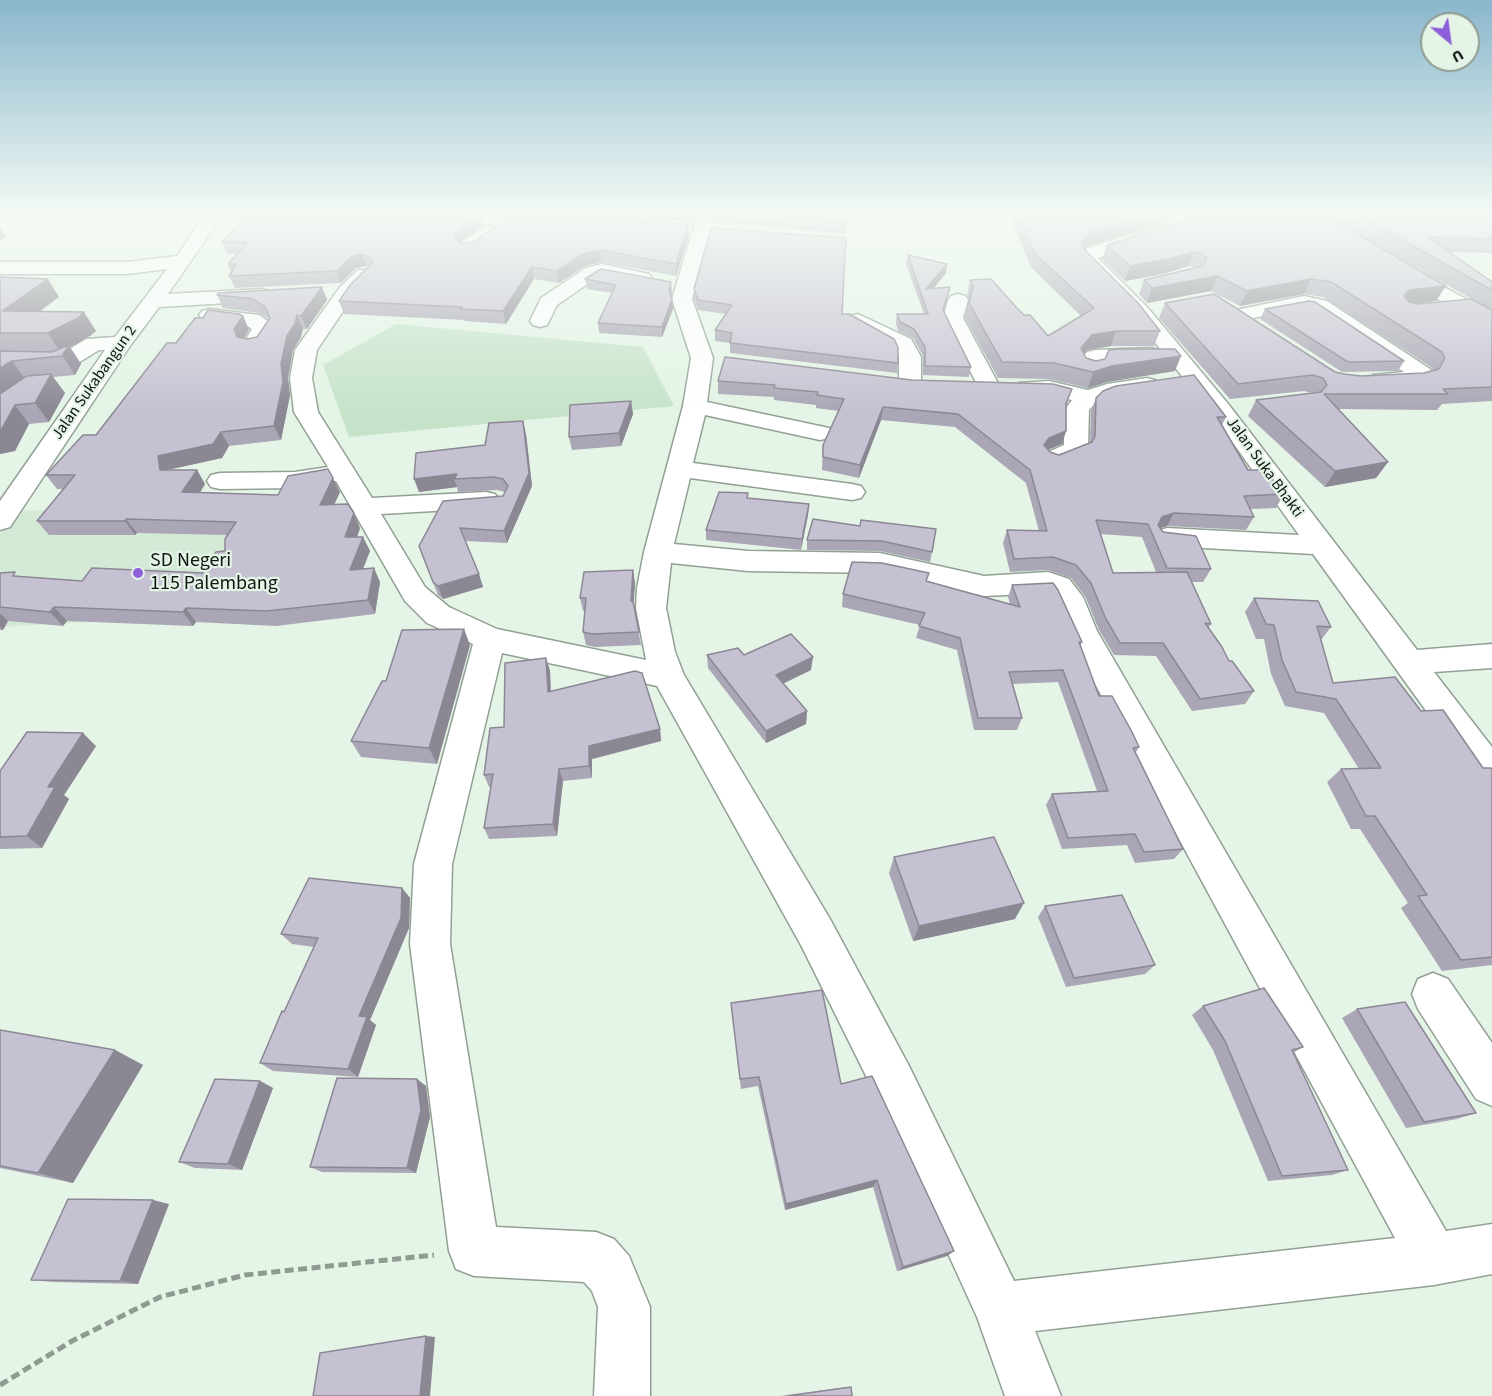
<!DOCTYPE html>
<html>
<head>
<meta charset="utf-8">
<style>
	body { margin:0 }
	#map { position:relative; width:1492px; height:1396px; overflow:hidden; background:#e4f4e6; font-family:"Source Sans 3",sans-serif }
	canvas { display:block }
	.north { position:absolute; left:1420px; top:12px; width:60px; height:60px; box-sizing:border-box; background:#e4f4e6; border:2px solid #909b91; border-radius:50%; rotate:151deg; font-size:16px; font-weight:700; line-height:24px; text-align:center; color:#111612 }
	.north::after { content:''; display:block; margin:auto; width:21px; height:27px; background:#8d5fd9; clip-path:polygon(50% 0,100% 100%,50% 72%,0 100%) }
</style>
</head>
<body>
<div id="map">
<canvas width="1492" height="1396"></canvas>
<div class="north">U</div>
</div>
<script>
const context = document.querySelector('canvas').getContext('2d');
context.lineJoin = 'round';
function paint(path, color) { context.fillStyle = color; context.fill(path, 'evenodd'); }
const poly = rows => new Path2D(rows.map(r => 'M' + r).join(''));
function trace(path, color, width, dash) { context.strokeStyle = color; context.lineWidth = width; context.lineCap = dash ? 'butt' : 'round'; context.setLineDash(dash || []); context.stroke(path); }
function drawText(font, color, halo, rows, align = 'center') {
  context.font = font + ' "Source Sans 3",sans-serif'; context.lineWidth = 4.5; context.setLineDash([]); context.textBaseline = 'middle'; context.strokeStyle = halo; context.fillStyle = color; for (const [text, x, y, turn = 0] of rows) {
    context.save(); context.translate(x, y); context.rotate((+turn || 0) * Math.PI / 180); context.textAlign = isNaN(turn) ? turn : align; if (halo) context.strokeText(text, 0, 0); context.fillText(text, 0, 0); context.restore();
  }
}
paint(poly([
	[306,503,258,612,0,627,0,534,16,511]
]), '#d4e9d6');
paint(poly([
	[396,324,643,347,674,406,349,437,323,365]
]), '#c6e3ca');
const minor = poly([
	[204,216,222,216,168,294,262,289,269,291,272,295,269,299,262,301,159,307,130,346,10,527,0,530,0,501,105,350,99,350,73,366,65,368,0,367,0,353,61,354,86,339,115,337,167,269,127,274,0,274,0,262,127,262,177,256,204,216],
	[421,216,545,216,555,218,558,222,555,226,549,227,509,224,462,225,429,221,421,216],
	[697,216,715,216,692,299,713,358,707,402,829,428,832,433,829,438,820,440,705,415,693,463,852,484,861,486,865,492,861,498,852,500,690,478,674,544,748,551,880,553,984,576,1048,572,1069,579,1083,597,1097,631,1446,1231,1492,1224,1492,1274,1434,1285,1035,1331,1061,1396,1005,1396,977,1317,877,1098,802,947,657,686,502,653,452,864,450,944,496,1227,596,1232,614,1239,629,1256,650,1307,650,1396,594,1396,598,1307,592,1291,584,1282,474,1276,456,1269,449,1251,410,944,414,864,473,644,427,623,405,601,336,481,295,488,220,489,211,487,207,481,211,475,220,473,295,472,328,467,294,412,290,378,295,350,340,287,358,270,372,270,375,274,354,295,317,350,312,378,318,412,372,498,486,492,495,494,499,500,495,506,486,508,381,514,425,587,449,607,497,629,646,660,636,608,637,588,644,552,683,406,691,358,672,299,697,216],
	[671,563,748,571,880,573,984,596,1049,593,1055,601,1067,632,1395,1238,1014,1281,909,1066,830,919,684,675,675,652,666,608,671,563],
	[1170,216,1188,216,1189,223,1175,234,1098,258,1148,308,1229,405,1417,650,1492,644,1492,668,1434,672,1492,747,1492,789,1479,784,1313,554,1167,546,1157,543,1153,537,1157,531,1167,528,1299,535,1213,415,1134,316,1080,259,1087,248,1163,226,1171,221,1170,216],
	[602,264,649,274,652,278,649,282,642,284,599,276,557,305,547,325,540,327,533,325,530,321,541,298,586,268,602,264],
	[1401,264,1492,313,1492,328,1485,326,1394,274,1391,270,1394,266,1401,264],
	[958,294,965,296,968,300,963,318,1000,387,997,392,989,394,981,392,943,318,948,300,951,296,958,294],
	[1304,296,1327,301,1430,369,1433,374,1425,383,1417,385,1381,387,1373,385,1370,380,1373,375,1404,372,1314,310,1304,308,1238,321,1231,319,1228,315,1231,311,1304,296],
	[209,309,259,315,269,322,274,330,262,349,254,350,246,349,243,344,252,329,246,325,202,319,199,315,202,311,209,309],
	[858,314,911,339,921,357,921,384,918,389,910,391,902,389,899,384,899,357,894,348,851,324,848,320,851,316,858,314],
	[1151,348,1159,350,1162,355,1159,360,1101,363,1102,367,1099,372,1091,374,1083,372,1078,363,1087,352,1095,350,1151,348],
	[1147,378,1155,380,1158,385,1155,390,1111,397,1097,402,1089,410,1088,449,1085,454,1055,466,1046,463,1042,458,1046,453,1064,445,1064,416,1066,408,1072,400,1049,395,1019,393,1015,388,1019,383,1049,381,1088,390,1107,384,1147,378],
	[1433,973,1448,979,1492,1043,1492,1106,1476,1099,1418,1009,1412,994,1418,979,1433,973]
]);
trace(minor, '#92a094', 3);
trace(poly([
	[0,1385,72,1341,160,1297,245,1275,434,1255]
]), '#8f9b91', 5, [9, 4.5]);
paint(minor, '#fff');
paint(poly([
	[248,216,480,216,483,227,461,242,465,244,689,236,676,276,601,262,585,266,559,283,534,279,506,324,464,321,464,320,344,314,339,301,368,267,366,266,356,268,341,283,235,288,229,276,231,272,228,264,237,254,227,254,222,242],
	[611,216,696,216,693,221],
	[716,216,847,216,846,234,716,222],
	[1010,216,1170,216,1168,220,1162,224,1086,246,1084,249,1160,331,1154,346,1111,346,1087,350,1084,353,1086,358,1096,361,1175,371,1107,382,1088,388,1049,379,998,378,965,318,969,299,967,295,970,280,1016,307,1048,336,1081,316,1031,267],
	[1327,216,1492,216,1492,253,1449,252,1492,282,1492,401,1442,404,1437,410,1338,409,1388,462,1376,478,1325,487,1248,416,1256,400,1312,393,1304,391,1230,399,1159,318,1165,303,1335,372,1344,374,1361,376,1424,373,1433,370,1431,367,1323,297,1304,294,1240,306,1211,291,1147,303,1139,294,1144,280,1195,267,1188,266,1163,274,1125,281,1102,259,1107,245,1181,222,1436,301,1412,303,1417,304,1489,309],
	[908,255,946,273,933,289,950,287,943,311,971,367,969,377,923,375,923,356,913,338,898,331,896,323,897,314,924,314,906,264],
	[0,277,59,297,39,312,96,331,90,336,70,347,81,364,75,375,53,377,65,393,49,422,29,424,15,451,0,454],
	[585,279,672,292,671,296,673,309,662,337,599,333,598,323,612,293,587,289],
	[322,287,327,300,307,329,303,329,301,337,293,350,288,378,290,395,281,440,229,446,222,458,167,470,197,470,205,484,200,492,278,495,340,492,334,505,360,528,357,537,363,537,370,551,363,569,380,582,375,614,276,626,196,622,193,626,67,621,63,626,8,621,3,630,0,630,0,573,19,576,82,581,203,573,225,551,227,535,137,533,135,535,49,535,37,521,64,489,57,489,46,475,96,435,176,343,243,316,249,330,244,338,247,339,257,337,269,319,259,313,223,308,217,295],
	[694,289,842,314,898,363,897,373,730,353,730,343,715,341,715,330,726,314,698,310,694,299],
	[1265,309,1404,361,1398,371,1342,372,1260,319],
	[718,381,1068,401,1066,406,1066,431,1062,444,1048,450,1050,452,1059,455,1090,443,1091,411,1096,398,1226,417,1222,425,1248,470,1284,494,1276,508,1250,509,1254,517,1246,530,1167,526,1160,528,1163,532,1211,569,1203,582,1192,582,1211,624,1208,628,1229,661,1254,691,1245,704,1192,711,1156,656,1114,655,1099,630,1085,596,1071,578,1048,570,1010,572,1003,543,1007,530,1039,531,1026,483,955,427,881,420,859,478,822,470,823,445,839,411,816,408,816,405,774,400,774,397,718,394],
	[1100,534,1142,537,1156,572,1113,573],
	[631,401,633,414,621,446,572,450,569,437],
	[526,434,532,486,507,543,465,541,483,587,443,599,438,595,419,546,503,496,505,492,497,490,458,492,457,487,419,492,485,445],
	[748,498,809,504,808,515,801,550,706,540,706,530],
	[860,526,932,552,930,562,880,551,807,550,807,540],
	[633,570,635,584,633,603,641,645,595,647,586,645,583,632,585,611,583,611,580,598],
	[927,581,1010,604,1008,597,1012,585,1082,642,1080,647,1099,696,1139,747,1136,752,1183,849,1174,859,1135,863,1127,845,1062,849,1046,805,1052,794,1097,791,1058,682,1013,684,1022,718,1017,730,974,730,957,650,916,638,920,625,842,607,843,594],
	[1254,598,1331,627,1321,640,1333,683,1421,711,1483,768,1492,769,1492,965,1442,971,1401,908,1408,903,1360,829,1351,829,1327,782,1341,769,1359,769,1324,713,1285,706,1271,674,1264,639,1256,639,1245,612],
	[470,645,437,764,361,757,351,741],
	[707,655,744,655,811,670,783,684,807,711,806,724,766,743,708,668],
	[546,658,550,671,551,691,660,729,661,741,592,759,592,778,563,781,557,836,489,839,484,828,491,787,489,787,484,775,504,727],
	[96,746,64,795,69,799,42,848,0,849,0,771],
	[894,857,1015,919,913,941,889,873],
	[402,888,410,898,409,928,370,1020,376,1025,358,1077,273,1071,260,1063,314,947,292,944,281,934],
	[1045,906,1155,965,1145,974,1066,987,1038,917],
	[731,1003,841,1084,954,1251,947,1256,897,1271,873,1187,785,1210,758,1086,741,1089,732,1014],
	[1203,1006,1303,1047,1293,1053,1348,1170,1332,1175,1268,1181,1213,1050,1192,1015],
	[1357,1009,1476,1113,1457,1119,1406,1128,1342,1018],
	[0,1030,115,1050,143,1065,73,1183,0,1168],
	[417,1079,426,1086,430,1117,416,1173,322,1172,310,1167],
	[260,1081,273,1088,242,1170,195,1168,179,1162],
	[169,1204,138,1284,52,1282,31,1280],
	[848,1387,851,1387,852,1396,780,1396]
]), '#aaa6b5');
paint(poly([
	[479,216,480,216,483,227,461,242,458,247,455,235,458,230],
	[1145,216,1170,216,1168,220,1162,224,1086,246,1078,257,1082,242,1091,232],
	[688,224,689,236,676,276,676,264],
	[0,227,6,237,0,240],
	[600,250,601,262,585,266,559,283,557,271,583,254],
	[1194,252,1188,266,1163,274,1125,281,1130,266],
	[361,254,366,266,356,268,341,283,337,271,352,256],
	[947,264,946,273,925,298,926,289],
	[532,267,534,279,506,324,503,311],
	[1217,276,1211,291,1147,303,1152,288],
	[48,279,59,297,15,329,2,311],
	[1311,279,1304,294,1240,306,1247,291],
	[671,282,672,292,670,300,669,290],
	[1446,286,1436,301,1400,305,1404,296,1409,290],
	[322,287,327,300,307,329,301,316],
	[672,299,673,309,662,337,662,327],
	[84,312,96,331,90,336,70,347,81,364,75,375,48,333],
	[297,315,303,329,301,337,293,350,288,378,290,395,281,440,274,426,281,364,287,336],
	[243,316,249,330,241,343,244,350,234,329],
	[1116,331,1111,346,1087,350,1076,363,1081,348,1092,335],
	[1181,356,1175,371,1107,382,1088,388,1093,372,1112,366],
	[12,361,26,380,0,396,0,368],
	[51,374,65,393,49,422,35,403],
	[631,401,633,414,621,446,619,433],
	[15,405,29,424,15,451,0,454,0,432],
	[883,407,881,420,859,478,860,465],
	[523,421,526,434,532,486,507,543,504,531],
	[1066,431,1062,444,1045,451,1044,445,1049,438],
	[221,432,229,446,222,458,167,470,160,470,158,456],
	[1388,462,1376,478,1325,487,1335,471],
	[197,470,205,484,192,506,182,492],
	[457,474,454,479,457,487,419,492,414,479],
	[333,478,340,492,327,520,320,505],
	[809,504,808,515,801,550,802,539],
	[354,513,360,528,352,552,345,537],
	[1174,513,1167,526,1155,530,1162,517],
	[126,519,137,533,135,535,125,521],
	[363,537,370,551,357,584,350,570],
	[374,568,380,582,375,614,368,600],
	[633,570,635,584,633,614,631,601],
	[479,574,483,587,443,599,438,586],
	[54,607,67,621,63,626,50,612],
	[186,608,196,622,193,626,183,612],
	[0,613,8,621,3,630,0,627],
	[464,629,470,645,437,764,429,748],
	[813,657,811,670,775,687,776,675],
	[546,658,550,671,551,704,548,692],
	[807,711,806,724,766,743,766,731],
	[660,729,661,741,592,759,592,778,589,766,589,746],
	[83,733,96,746,64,795,69,799,42,848,27,836,48,787],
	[559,769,563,781,557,836,553,824],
	[402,888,410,898,409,928,370,1020,376,1025,358,1077,348,1069,359,1016],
	[1024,903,1015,919,913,941,919,926],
	[115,1050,143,1065,73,1183,38,1173],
	[417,1079,426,1086,430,1117,416,1173,407,1168],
	[260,1081,273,1088,242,1170,228,1164],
	[877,1180,873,1187,785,1210,786,1204],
	[153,1200,169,1204,138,1284,120,1281],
	[954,1251,947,1256,897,1271,903,1267],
	[426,1336,435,1337,430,1396,420,1396]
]), '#8b8793');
const building = poly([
	[248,216,479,216,458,230,455,235,457,241,465,244,474,242,509,216,543,216,688,224,676,264,600,250,583,254,557,271,532,267,503,311,461,309,462,307,339,301,351,284,373,262,370,257,361,254,352,256,337,271,229,276,236,264,228,264,248,242,222,242,248,216],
	[781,216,847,216,847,222,781,216],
	[1019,216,1145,216,1091,232,1082,242,1085,250,1138,303,1160,331,1116,331,1092,335,1081,348,1086,358,1096,361,1105,359,1109,350,1117,349,1175,349,1181,356,1112,366,1093,372,1054,363,1002,362,969,303,973,286,970,280,991,279,1016,307,1024,315,1030,315,1048,336,1094,308,1034,253,1019,216],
	[1189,216,1327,216,1446,286,1409,290,1404,296,1409,302,1417,304,1471,299,1492,310,1492,387,1443,389,1448,394,1324,394,1388,462,1335,471,1256,400,1321,392,1327,385,1323,378,1312,375,1238,384,1165,303,1214,294,1335,372,1344,374,1361,376,1424,373,1439,369,1445,358,1442,352,1331,282,1311,279,1247,291,1217,276,1152,288,1144,280,1203,266,1207,258,1202,254,1194,252,1169,259,1130,266,1107,245,1181,222,1189,216],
	[1359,216,1492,216,1492,239,1428,237,1492,282,1492,290,1359,216],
	[711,228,846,238,842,314,849,314,894,339,898,347,898,363,730,343,732,333,715,330,732,305,698,300,694,289,711,228],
	[908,255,947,264,926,289,950,287,943,310,971,367,925,366,925,347,914,329,900,322,897,314,928,314,908,255],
	[601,269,671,282,669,290,672,299,662,327,598,323,616,285,585,279,601,269],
	[0,277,48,279,2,311,84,312,78,318,48,333,0,333,0,277],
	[322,287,301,316,297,315,295,324,287,336,281,364,283,382,274,426,221,432,213,444,158,456,160,470,197,470,182,492,278,495,288,476,328,469,333,478,320,505,348,504,354,513,345,537,363,537,350,570,374,568,368,600,267,611,186,608,183,612,54,607,50,612,0,607,0,573,15,572,13,576,82,581,92,568,203,573,216,552,225,551,225,539,236,522,126,519,125,521,37,521,75,475,46,475,83,435,96,435,167,343,176,343,195,318,203,318,208,310,239,314,243,316,234,329,237,337,247,339,257,337,270,318,265,307,253,299,217,295,218,293,322,287],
	[1309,301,1315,302,1404,361,1348,362,1265,309,1309,301],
	[69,345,62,356,12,361,0,368,0,351,52,352,69,345],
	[725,357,912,380,1053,384,1072,389,1066,403,1066,431,1049,438,1044,445,1050,452,1059,455,1092,442,1095,436,1096,398,1103,391,1116,386,1194,375,1226,417,1217,417,1248,470,1265,470,1284,494,1244,496,1254,517,1174,513,1162,517,1158,525,1163,532,1196,536,1211,569,1167,568,1148,524,1096,520,1113,573,1187,572,1211,624,1205,623,1222,647,1229,661,1232,661,1254,691,1200,699,1163,643,1120,643,1105,617,1091,583,1076,565,1053,557,1014,559,1007,530,1047,531,1030,470,958,414,883,407,860,465,823,457,823,445,844,399,817,395,818,392,774,388,775,385,718,381,725,357],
	[51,374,35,403,15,405,0,432,0,394,27,376,51,374],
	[631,401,619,433,569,437,570,405,631,401],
	[523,421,529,473,504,531,460,528,479,574,438,586,433,582,419,546,443,501,503,496,508,486,503,479,494,477,454,479,457,474,414,479,416,453,485,445,489,423,523,421],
	[719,492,748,493,747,498,809,504,802,539,706,530,719,492],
	[813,519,860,526,861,520,936,529,932,552,882,541,807,540,813,519],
	[852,562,882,563,929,573,926,581,1020,607,1012,585,1053,583,1058,590,1082,642,1079,642,1099,696,1112,696,1132,732,1139,747,1133,748,1183,849,1144,852,1135,834,1068,838,1052,794,1108,791,1063,670,1009,672,1022,718,978,718,960,638,919,626,925,613,843,594,852,562],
	[633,570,631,601,633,601,639,632,592,634,583,632,586,598,580,598,584,572,633,570],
	[1254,598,1318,601,1331,627,1317,626,1333,683,1395,677,1421,711,1443,710,1483,768,1491,768,1492,769,1492,957,1461,960,1418,896,1427,895,1375,816,1366,816,1341,769,1381,768,1336,699,1296,692,1282,660,1274,625,1266,624,1254,598],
	[464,629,429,748,351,741,382,681,386,681,402,630,464,629],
	[791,634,813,657,776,675,807,711,766,731,707,655,738,648,744,655,791,634],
	[546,658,548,692,635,671,642,673,660,729,589,746,589,766,559,769,553,824,484,828,493,774,484,775,490,728,504,727,505,663,546,658],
	[27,732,83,733,48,787,55,787,27,836,0,837,0,771,27,732],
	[994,837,1024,903,919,926,894,857,994,837],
	[309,878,402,888,401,918,359,1016,367,1017,348,1069,260,1063,282,1011,284,1012,318,938,281,934,309,878],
	[1122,895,1155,965,1074,978,1045,906,1122,895],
	[1264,988,1303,1047,1292,1050,1348,1170,1282,1176,1225,1041,1203,1006,1264,988],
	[822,990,841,1084,872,1076,954,1251,903,1267,877,1180,786,1204,759,1077,740,1079,731,1003,822,990],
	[1405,1002,1476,1113,1424,1122,1357,1009,1405,1002],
	[0,1030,115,1050,38,1173,0,1166,0,1030],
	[337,1078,417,1079,421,1110,407,1168,310,1167,337,1078],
	[215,1079,260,1081,228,1164,179,1162,215,1079],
	[68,1199,153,1200,120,1281,31,1280,68,1199],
	[426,1336,420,1396,313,1396,320,1353,426,1336],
	[851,1387,852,1396,787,1396,851,1387]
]);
paint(building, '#c6c1d2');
trace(building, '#8b8793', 1.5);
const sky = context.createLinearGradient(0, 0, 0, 412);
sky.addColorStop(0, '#8ab7cc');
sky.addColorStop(0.52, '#f3faf4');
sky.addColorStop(1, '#f3faf400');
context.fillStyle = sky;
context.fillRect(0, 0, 1492, 412);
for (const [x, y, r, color] of [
	[138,573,6,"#8d5fd9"]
]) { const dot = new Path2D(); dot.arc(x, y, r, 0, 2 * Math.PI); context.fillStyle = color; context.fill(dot); trace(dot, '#e4f4e6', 2); }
drawText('16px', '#111612', '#e4f4e6', [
	["Jalan Sukabangun 2",95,383,-55],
	["Jalan Suka Bhakti",1264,468,54]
]);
drawText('20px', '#111612', '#e4f4e6', [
	["SD Negeri",150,562],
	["115 Palembang",150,585]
], 'left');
</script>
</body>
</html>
